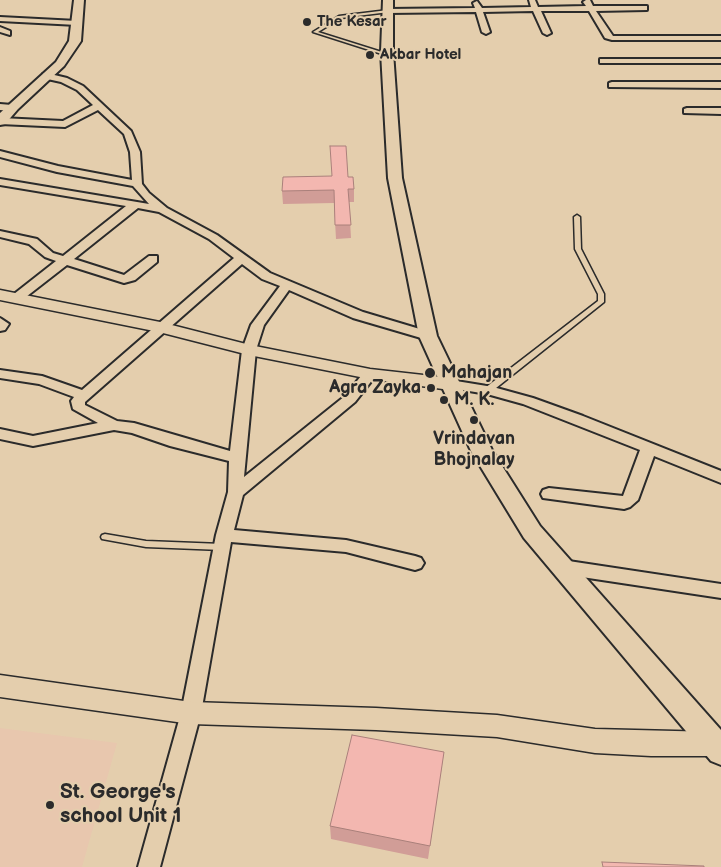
<!DOCTYPE html>
<html>
<head>
<meta charset="utf-8">
<style>
	body { margin:0 }
	canvas { display:block; background:#e4cead }
</style>
</head>
<body>
<canvas width="721" height="867"></canvas>
<script>
const context = document.querySelector('canvas').getContext('2d');
context.lineJoin = 'round';
function paint(path, color) { context.fillStyle = color; context.fill(path, 'evenodd'); }
const poly = rows => new Path2D(rows.map(r => 'M' + r).join(''));
function trace(path, color, width, dash) { context.strokeStyle = color; context.lineWidth = width; context.lineCap = dash ? 'butt' : 'round'; context.setLineDash(dash || []); context.stroke(path); }
function drawText(font, color, halo, rows, align = 'center') {
  context.font = font + ' "Balsamiq Sans",sans-serif'; context.lineWidth = 4; context.setLineDash([]); context.textBaseline = 'middle'; context.strokeStyle = halo; context.fillStyle = color; for (const [text, x, y, turn = 0] of rows) {
    context.save(); context.translate(x, y); context.rotate((+turn || 0) * Math.PI / 180); context.textAlign = isNaN(turn) ? turn : align; if (halo) context.strokeText(text, 0, 0); context.fillText(text, 0, 0); context.restore();
  }
}
paint(poly([
	[0,728,117,743,82,867,0,867]
]), '#e8c7ae');
const service = poly([
	[388,10,389,12,341,18,318,32,388,54,388,56,313,32,339,16,388,10],
	[577,215,580,217,581,249,604,294,604,302,491,392,485,392,484,390,485,388,598,301,598,294,575,249,574,217,577,215],
	[105,534,146,541,222,544,225,545,226,547,225,549,222,550,146,547,102,539,101,537,102,535,105,534]
]);
const minor = poly([
	[529,0,535,0,538,7,586,6,583,2,586,0,590,0,593,6,647,6,647,10,596,11,613,36,721,36,721,40,612,40,605,38,589,11,541,11,551,33,547,35,543,33,533,11,483,12,490,32,486,34,482,32,476,12,388,13,384,11,388,9,475,8,473,3,477,1,482,8,531,7,529,0],
	[0,17,77,21,81,23,77,25,0,21,0,17],
	[0,27,10,31,10,35,0,32,0,27],
	[600,59,721,59,721,63,600,63,600,59],
	[46,73,67,78,83,86,131,131,140,152,142,184,149,193,167,208,217,235,270,273,363,312,433,333,435,336,428,340,353,318,289,290,264,325,256,350,244,477,345,396,365,371,370,370,377,374,355,402,243,495,234,530,346,540,415,556,421,558,424,563,421,568,415,570,346,552,231,542,201,713,160,867,138,867,181,713,216,535,228,492,229,461,170,446,132,433,114,430,33,446,0,439,0,429,33,436,98,423,73,409,71,401,74,397,39,384,0,378,0,370,42,376,82,390,234,258,209,239,159,212,138,208,74,259,124,275,149,256,157,256,157,262,135,280,124,283,67,265,22,300,14,300,12,297,14,294,56,261,45,257,29,244,0,237,0,231,37,239,53,253,63,256,126,206,0,185,0,179,149,204,133,186,57,172,0,157,0,151,58,166,132,180,130,152,124,134,98,110,65,127,0,124,1,118,63,121,93,105,77,90,61,82,43,78,43,74,46,73],
	[242,264,262,279,280,286,251,325,242,350,230,451,134,423,117,421,85,405,85,402,242,264],
	[612,82,721,82,721,88,609,87,609,83,612,82],
	[0,104,12,105,17,108,12,111,0,110,0,104],
	[687,108,721,108,721,114,684,113,684,109,687,108],
	[0,318,9,324,5,330,0,331,0,318],
	[450,380,493,387,533,398,583,416,721,471,721,483,654,456,638,500,630,507,624,509,543,498,541,494,543,490,549,488,623,496,640,450,523,404,487,394,445,387,443,384,445,381,450,380],
	[562,560,721,584,721,598,562,574,556,572,553,567,556,562,562,560]
]);
const tertiary = poly([
	[0,290,160,322,250,345,370,369,450,378,456,380,459,384,456,388,450,390,370,379,249,355,159,332,0,300,0,290],
	[0,675,191,702,376,708,497,715,595,729,715,732,721,734,721,754,715,756,651,756,595,753,497,737,376,730,191,724,0,697,0,675]
]);
const secondary = poly([
	[74,0,84,0,81,41,64,66,18,109,5,124,0,125,0,113,56,62,69,41,74,0],
	[383,0,393,0,393,52,402,178,437,336,492,450,540,526,721,730,721,765,711,761,524,538,471,451,419,336,388,178,381,52,383,0]
]);
trace(service, '#2b2b2b', 3);
trace(minor, '#2b2b2b', 4);
trace(tertiary, '#2b2b2b', 3);
trace(secondary, '#2b2b2b', 4);
paint(service, '#e4cead');
paint(minor, '#e4cead');
paint(tertiary, '#e4cead');
paint(secondary, '#e4cead');
paint(poly([
	[348,177,354,189,354,202,349,202,351,238,336,239,334,203,283,204,282,191],
	[444,752,428,859,331,839,330,826]
]), '#d19d97');
const building = poly([
	[330,146,346,146,348,177,353,177,354,189,348,189,351,225,335,225,334,190,282,191,283,177,332,176,330,146],
	[352,735,444,752,430,846,330,826,352,735],
	[602,862,704,866,704,867,603,867,602,862]
]);
paint(building, '#f3b7b0');
trace(building, '#aa807b', 1);
for (const [x, y, r, color] of [
	[307,22,5,"#2b2b2b"],
	[370,55,5,"#2b2b2b"],
	[430,373,6,"#2b2b2b"],
	[431,388,5,"#2b2b2b"],
	[444,400,5,"#2b2b2b"],
	[474,420,5,"#2b2b2b"],
	[50,805,5,"#2b2b2b"]
]) { const dot = new Path2D(); dot.arc(x, y, r, 0, 2 * Math.PI); context.fillStyle = color; context.fill(dot); trace(dot, '#e4cead', 2); }
drawText('bold 15px', '#2b2b2b', '#e4cead', [
	["The Kesar",317,22],
	["Akbar Hotel",380,55]
], 'left');
drawText('bold 18px', '#2b2b2b', '#e4cead', [
	["Mahajan",441,373],
	["Agra Zayka",421,388,"right"],
	["M. K.",454,400],
	["Vrindavan",474,439,"center"],
	["Bhojnalay",474,460,"center"]
], 'left');
drawText('bold 21px', '#2b2b2b', '#e4cead', [
	["St. George's",60,793],
	["school Unit 1",60,817]
], 'left');
</script>
</body>
</html>
